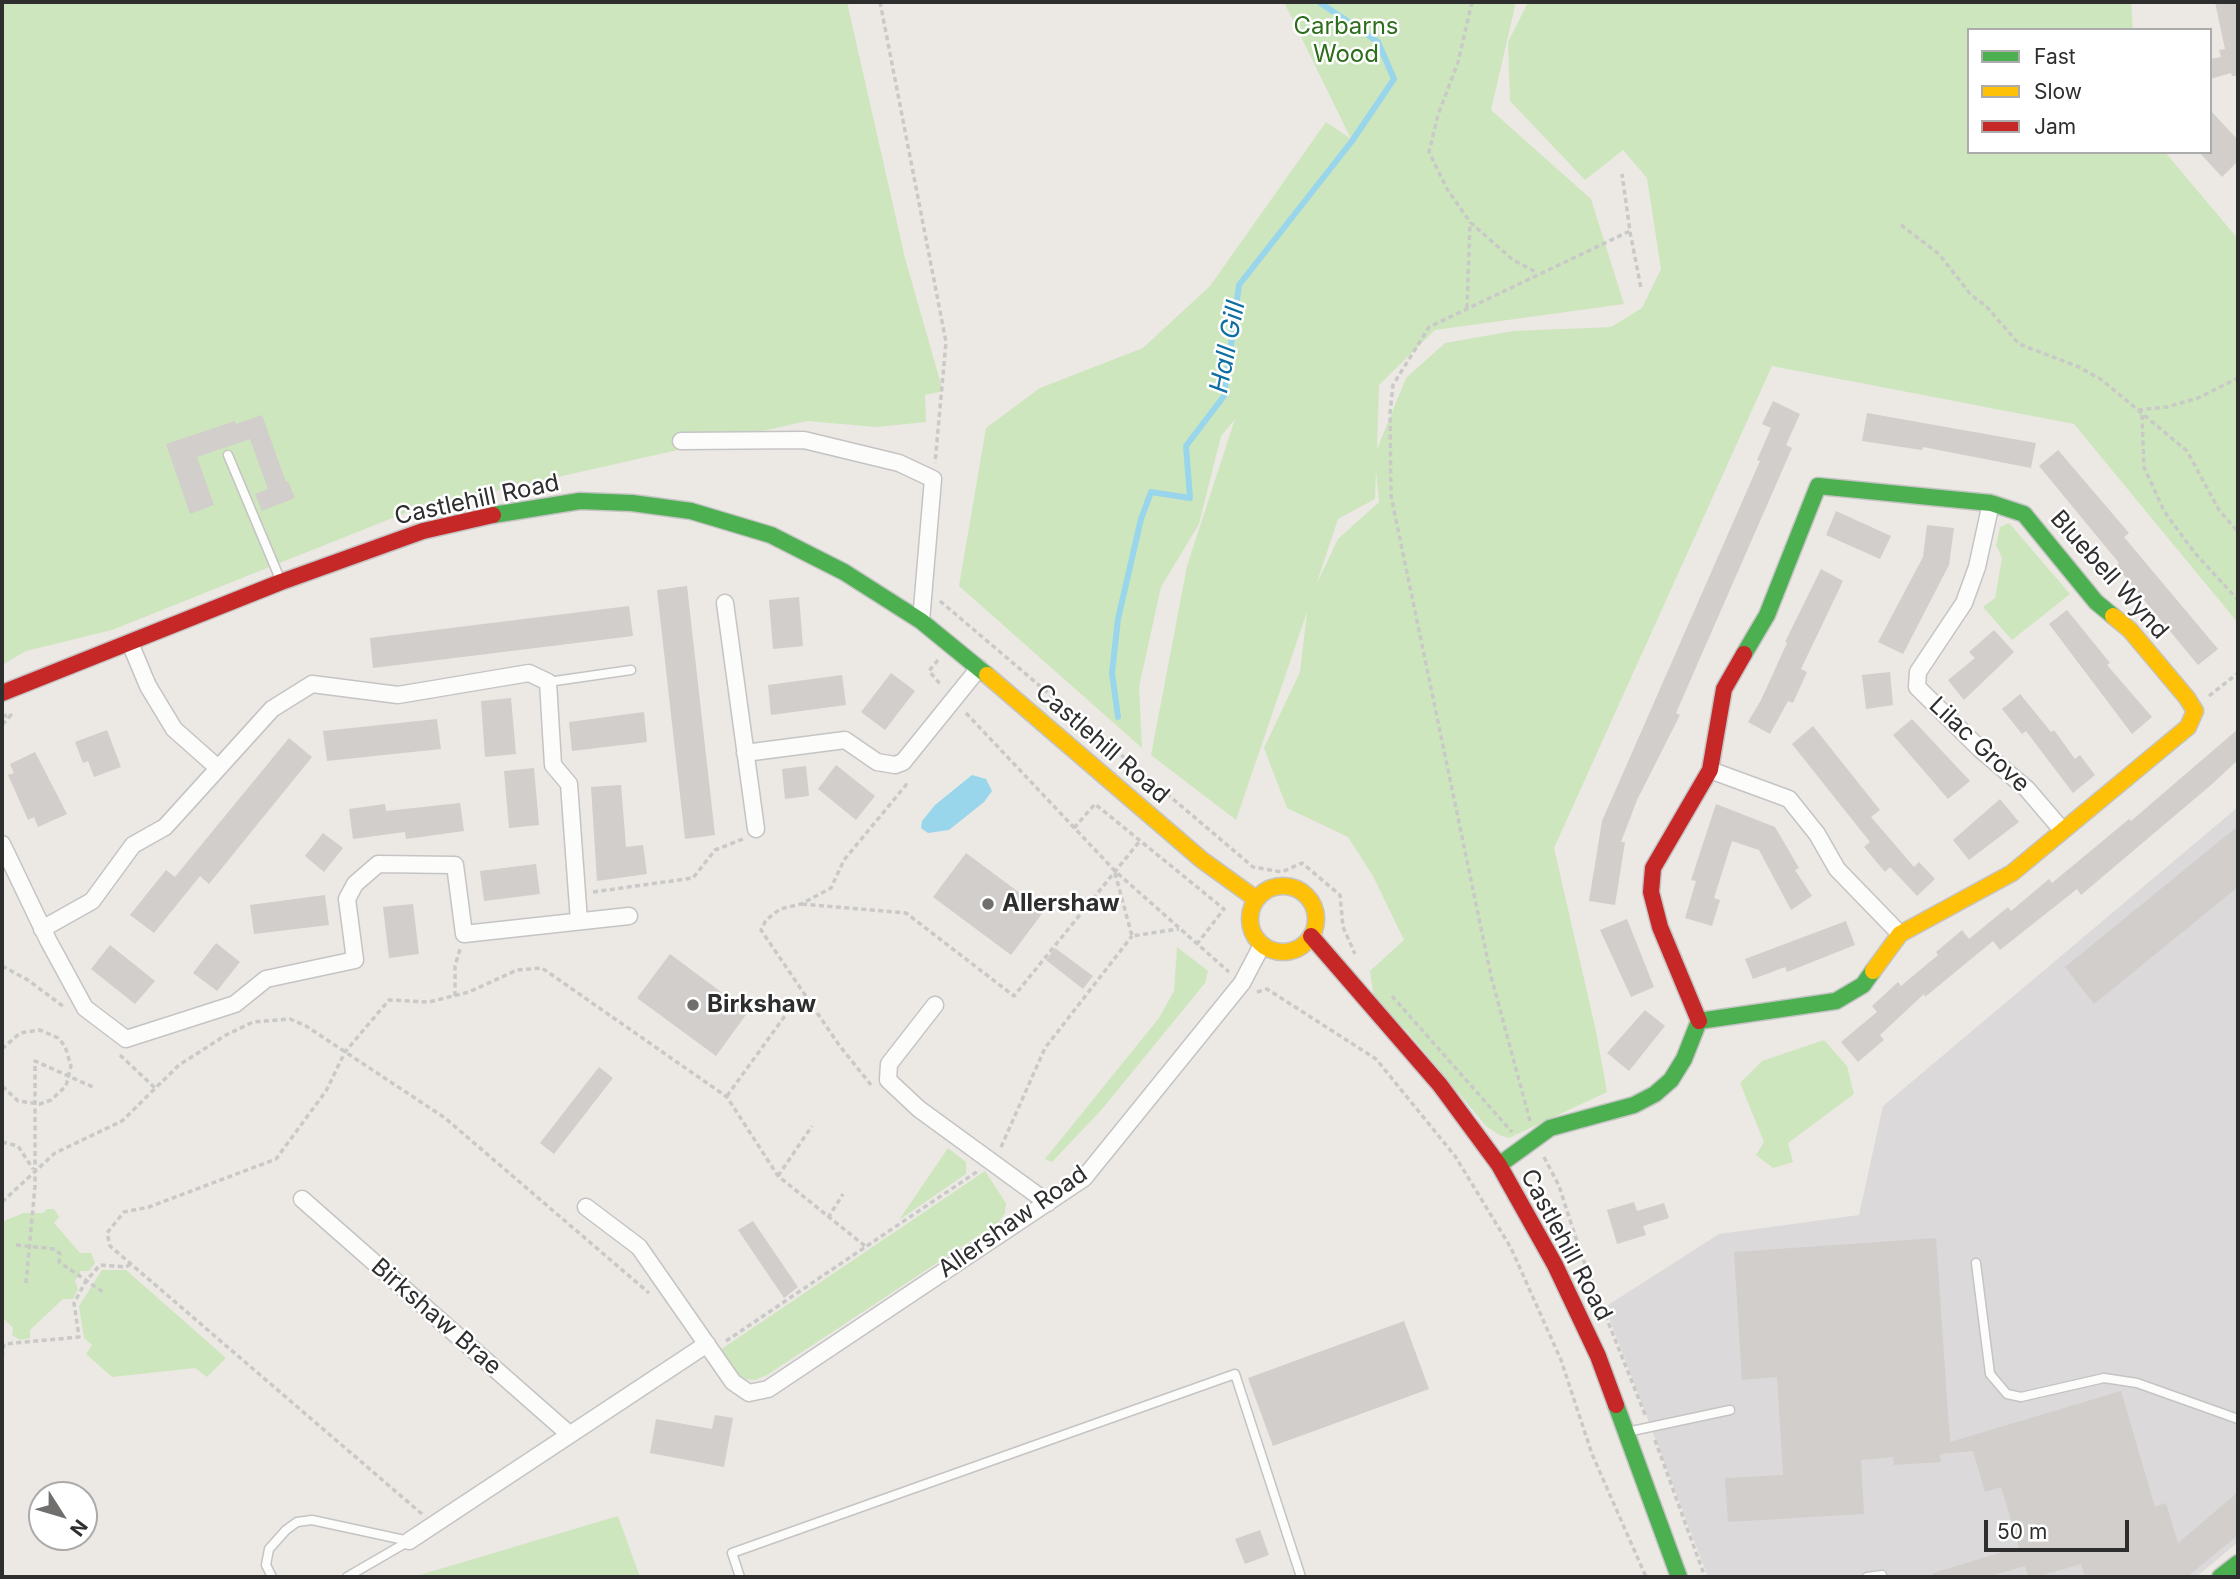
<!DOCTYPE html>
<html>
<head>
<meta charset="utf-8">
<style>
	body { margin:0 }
	#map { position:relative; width:2240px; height:1579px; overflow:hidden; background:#ece8e4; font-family:Inter,sans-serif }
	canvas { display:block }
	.frame { position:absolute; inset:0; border:4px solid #2e2e2e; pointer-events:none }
	.legend { position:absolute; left:1967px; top:28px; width:245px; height:126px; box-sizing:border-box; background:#fff; border:2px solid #ababab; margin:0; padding:9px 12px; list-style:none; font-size:21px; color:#2e2e2e }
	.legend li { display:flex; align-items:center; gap:14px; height:35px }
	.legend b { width:35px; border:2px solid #ababab }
	.north { position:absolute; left:28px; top:1481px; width:70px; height:70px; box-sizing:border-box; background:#fff; border:2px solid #ababab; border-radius:50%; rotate:127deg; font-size:19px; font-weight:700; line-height:28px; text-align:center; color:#2e2e2e }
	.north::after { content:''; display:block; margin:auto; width:24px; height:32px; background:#706f6e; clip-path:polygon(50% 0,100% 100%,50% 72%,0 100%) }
	.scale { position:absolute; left:1984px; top:1520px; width:145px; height:32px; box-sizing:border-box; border:4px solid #2e2e2e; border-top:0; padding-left:9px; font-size:21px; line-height:24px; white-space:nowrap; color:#2e2e2e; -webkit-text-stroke:5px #fff; paint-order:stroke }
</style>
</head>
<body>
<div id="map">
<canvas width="2240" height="1579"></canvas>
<div class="frame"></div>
<ul class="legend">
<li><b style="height:9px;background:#4caf50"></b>Fast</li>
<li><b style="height:9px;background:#ffc107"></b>Slow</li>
<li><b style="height:9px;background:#c62828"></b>Jam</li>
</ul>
<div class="north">N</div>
<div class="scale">50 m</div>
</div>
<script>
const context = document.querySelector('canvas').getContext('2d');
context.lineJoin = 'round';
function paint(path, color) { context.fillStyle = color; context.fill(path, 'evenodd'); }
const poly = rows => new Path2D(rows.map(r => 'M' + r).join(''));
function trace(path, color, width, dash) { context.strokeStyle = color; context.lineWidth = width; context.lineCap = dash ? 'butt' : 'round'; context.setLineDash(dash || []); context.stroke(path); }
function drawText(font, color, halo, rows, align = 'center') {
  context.font = font + ' Inter,sans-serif'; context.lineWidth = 5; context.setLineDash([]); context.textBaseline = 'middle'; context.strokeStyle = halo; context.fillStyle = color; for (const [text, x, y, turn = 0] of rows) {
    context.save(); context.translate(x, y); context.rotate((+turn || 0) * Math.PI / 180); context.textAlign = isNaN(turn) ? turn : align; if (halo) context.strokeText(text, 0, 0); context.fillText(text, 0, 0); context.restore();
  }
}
paint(poly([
	[2238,807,2238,1542,2196,1577,1708,1577,1605,1307,1719,1234,1859,1215,1883,1106]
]), '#dcd9db');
paint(poly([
	[2,2,847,2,905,258,943,391,925,395,926,422,876,427,807,421,415,509,112,630,26,651,2,665],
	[1284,2,1516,2,1491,110,1591,199,1624,304,1435,330,1379,385,1377,449,1406,378,1445,343,1513,331,1611,327,1642,308,1661,269,1647,178,1623,150,1585,180,1510,101,1508,42,1528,2,2131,2,2133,30,1969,30,1969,152,2165,152,2238,239,2238,623,2074,424,1772,366,1554,848,1596,1031,1607,1092,1509,1138,1499,1135,1486,1126,1407,1031,1374,999,1370,971,1404,940,1373,876,1348,837,1287,808,1264,748,1300,672,1307,612,1236,820,1151,755,1187,566,1235,419,1221,436,1199,524,1161,587,1139,687,1142,748,959,586,986,428,1040,388,1143,348,1210,286,1326,122,1351,139],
	[1376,472,1379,502,1338,539,1316,585,1338,519,1375,499],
	[2009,523,2070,594,2012,640,1983,607,1995,598,2002,558,1996,545,2000,527],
	[1177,947,1208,971,1205,983,1103,1108,1052,1162,1045,1159,1159,1018,1174,991],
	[1824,1040,1847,1066,1854,1094,1788,1143,1793,1162,1773,1168,1756,1155,1764,1142,1740,1083,1762,1061],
	[948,1148,966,1162,966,1174,899,1220],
	[985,1171,1006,1203,1005,1213,999,1222,767,1375,755,1380,743,1379,733,1371,720,1350],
	[47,1209,54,1209,59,1217,54,1223,80,1253,91,1253,95,1263,89,1271,81,1271,75,1281,78,1289,73,1299,63,1299,30,1330,30,1338,20,1340,12,1335,13,1328,2,1317,2,1225,6,1220,24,1213,43,1213],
	[102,1270,126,1270,226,1358,207,1377,195,1368,112,1377,86,1354,92,1345,84,1338,79,1306],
	[618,1516,640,1577,413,1577]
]), '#cee6be');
paint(poly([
	[972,775,986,779,992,791,984,802,949,830,928,833,921,828,922,821,935,805]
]), '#99d6ec');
trace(poly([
	[1118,717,1112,673,1118,619,1141,519,1151,492,1190,498,1186,446,1224,396,1239,285,1352,141,1394,79,1378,42,1319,2]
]), '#99d6ec', 6);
paint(poly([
	[2215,2,2238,2,2238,76,2232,76,2231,73,2210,79,2210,59,2221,57,2219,50,2225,49],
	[2210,110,2238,140,2238,161,2222,177,2199,152,2210,152],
	[1773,401,1800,414,1786,445,1792,448,1676,713,1680,715,1637,800,1621,842,1625,842,1615,905,1589,901,1602,821,1760,461,1757,460,1771,428,1762,424],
	[1867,413,2036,443,2031,468,1923,447,1922,450,1862,441],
	[262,415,286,482,288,481,295,498,262,511,255,494,268,489,250,439,197,457,214,505,190,514,166,444,235,421,236,424],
	[2058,450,2129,533,2124,537,2218,649,2198,665,2116,566,2119,563,2039,466],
	[1836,511,1891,536,1880,559,1826,535],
	[1927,525,1954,528,1949,565,1903,654,1878,642,1923,557],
	[1821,569,1843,581,1801,669,1807,672,1793,703,1788,701,1770,734,1748,722,1761,700,1787,643,1785,642],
	[687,586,715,835,685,839,657,590],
	[799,597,803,646,773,649,769,600],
	[629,606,633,636,373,668,370,638],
	[2067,610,2110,663,2107,665,2152,717,2132,734,2049,624],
	[1994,630,2014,652,1964,700,1948,680,1975,658,1969,652],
	[1890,672,1893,705,1866,709,1862,675],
	[891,673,915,691,885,730,861,712],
	[842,675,846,705,771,715,768,685],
	[2020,694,2051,732,2054,730,2075,759,2080,755,2095,775,2073,793,2026,731,2022,734,2002,709],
	[511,698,516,754,485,757,481,701],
	[644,712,647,742,572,751,569,722],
	[437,719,441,749,327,761,323,731],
	[1912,719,1970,781,1948,799,1893,735],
	[1813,726,1880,810,1871,817,1914,867,1919,862,1935,879,1917,896,1890,867,1885,872,1864,847,1870,842,1792,744],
	[2238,729,2238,760,2211,785,2081,895,2077,889,2000,950,1993,941,1925,997,1924,994,1880,1035,1884,1040,1858,1062,1841,1042,1877,1012,1872,1006,1898,982,1901,986,1938,955,1936,952,1962,930,1969,939,2008,907,2011,911,2049,879,2052,883,2129,819,2131,821],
	[107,730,121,767,94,777,88,761,83,763,75,742],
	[289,738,312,757,209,884,200,876,154,933,130,915,166,870,175,877],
	[35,752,67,814,38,827,34,817,28,820,8,775,14,773,10,764],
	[836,765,875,796,856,820,818,789],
	[806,766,809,796,785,799,782,769],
	[534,768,539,825,509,828,504,771],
	[621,785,626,847,643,845,647,874,597,881,591,787],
	[2000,799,2019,822,1969,860,1953,840],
	[460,803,464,831,406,839,405,832,353,839,349,809,385,804,386,811],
	[1716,804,1775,827,1799,868,1795,870,1812,896,1791,910,1759,850,1732,841,1714,898,1720,900,1712,926,1685,918,1696,881,1691,880],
	[2238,826,2238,887,2094,1004,2065,967],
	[323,833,343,848,324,872,305,856],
	[966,853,1044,911,1011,955,933,897],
	[536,864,540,894,484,901,480,871],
	[325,895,329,925,254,934,250,905],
	[413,904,419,954,389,958,383,907],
	[1627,919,1654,987,1631,997,1600,930],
	[1846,921,1855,945,1787,972,1785,967,1753,979,1745,959],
	[216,943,240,962,217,991,193,973],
	[110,945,155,981,135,1004,91,969],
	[1055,948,1093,976,1083,989,1046,960],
	[670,954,748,1012,716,1056,637,998],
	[1645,1010,1665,1026,1629,1071,1607,1053],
	[599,1067,613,1078,554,1154,540,1143],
	[1634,1202,1637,1211,1664,1203,1669,1218,1643,1226,1646,1235,1617,1244,1607,1210],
	[753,1221,798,1287,784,1298,738,1230],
	[1936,1238,1950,1442,2121,1391,2155,1507,2166,1503,2178,1543,2238,1492,2238,1535,2187,1577,2085,1577,2081,1564,2036,1577,2028,1577,2025,1566,1987,1577,1933,1577,1933,1573,2019,1547,2001,1487,1985,1492,1973,1451,1940,1454,1941,1462,1894,1465,1893,1457,1861,1460,1864,1514,1728,1522,1725,1478,1783,1475,1777,1377,1742,1380,1734,1252],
	[1404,1321,1429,1389,1273,1446,1248,1378],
	[715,1415,733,1418,724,1467,650,1453,656,1419,712,1429],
	[1260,1530,1269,1555,1245,1564,1235,1539]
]), '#d1cecb');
const lane = poly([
	[228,455,280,579],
	[548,682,631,670],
	[1976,1263,1990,1374,2007,1394,2021,1397,2104,1378,2137,1383,2238,1419],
	[1627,1432,1730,1410],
	[272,1577,266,1565,269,1549,286,1530,297,1522,312,1520,409,1541],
	[347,1577,409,1541],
	[740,1577,732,1553,1235,1374,1301,1577],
	[1867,1577,1882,1575]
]);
const street = poly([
	[681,441,804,440,899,463,933,479,921,621],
	[1991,503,1977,567,1964,603,1918,672,1917,687,1981,750,2027,789,2062,830],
	[725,603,756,829],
	[130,643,148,686,174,729,218,768],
	[745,753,845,740,877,762,895,765,903,762,979,668],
	[1710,770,1789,799,1817,834,1837,869,1900,934],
	[2,844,48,940,85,1008,126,1039,235,1004,266,979,355,960,347,899,355,884,378,864,455,865,464,934,629,916],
	[42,929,92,901,133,845,165,827,272,709,312,684,398,695,529,673,548,682,553,765,569,784,579,921],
	[935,1005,889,1064,888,1080,919,1109,1048,1203],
	[302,1199,569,1434],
	[586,1207,639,1247,733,1382,749,1393,768,1389,1084,1178,1242,983,1262,945],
	[409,1541,707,1344]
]);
const fast = poly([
	[493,515,580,501,632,503,691,511,771,535,844,572,921,621,987,675],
	[1744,654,1767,615,1818,486,1991,503,2024,514,2096,602,2113,616],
	[1499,1165,1550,1128,1634,1105,1655,1094,1671,1080,1684,1059,1699,1021,1836,1001,1863,985,1873,971],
	[1616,1405,1679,1577],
	[2220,1577,2238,1563]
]);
const slow = poly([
	[987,675,1202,860,1256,899],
	'1250 919a33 33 0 1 1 66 0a33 33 0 1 1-66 0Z',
	[1873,971,1900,934,2012,873,2188,727,2195,711,2187,698,2130,630,2113,616]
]);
const jam = poly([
	[2,693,281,582,423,531,493,515],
	[1311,936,1440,1085,1499,1165,1555,1265,1598,1356,1616,1405],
	[1699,1021,1660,927,1651,892,1653,868,1710,770,1724,689,1744,654]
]);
trace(lane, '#c5c4c5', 11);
trace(street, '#c5c4c5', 19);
trace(fast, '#c5c4c5', 19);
trace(slow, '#c5c4c5', 19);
trace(jam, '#c5c4c5', 19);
trace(poly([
	[880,2,946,342,935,463],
	[1472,2,1458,62,1438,115,1429,152,1447,189,1470,222,1513,260,1538,273],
	[1901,225,1939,254,1971,295,1986,306,2019,344,2079,367,2102,380,2187,451,2219,510,2238,532],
	[1630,232,1641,288],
	[1467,308,1470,222],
	[2138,410,2167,407,2198,398,2238,378],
	[2142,415,2144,467,2164,511,2194,552,2238,600],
	[940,601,1253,867,1282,872,1302,863,1340,895,1343,927,1355,954],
	[938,660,929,671,942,686],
	[2209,696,2238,673],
	[966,713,1115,871,1229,972],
	[2,716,11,715,2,725],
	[1074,828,1095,804,1224,909,1197,944],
	[1115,873,1132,936,1179,929],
	[593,892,693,878,715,850,743,839],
	[802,904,906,913,1014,996,1139,842],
	[2,966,28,980,64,1007],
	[1257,992,1267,989,1376,1059,1455,1156,1511,1248,1561,1360,1592,1454,1646,1577],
	[455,996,455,966,460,949],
	[1392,996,1512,1132],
	[2,1049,20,1033,40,1030,58,1038,65,1046,71,1066,66,1086,51,1100,40,1104,18,1101,2,1086],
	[120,1055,155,1088],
	[871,1085,839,1045,761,930,766,920,780,909,801,904,831,888,844,860,906,785,905,780],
	[727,1096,787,1013,810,1003],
	[1530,1121,1491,976,1391,496,1390,413,1393,385,1429,327,1630,231,1622,174],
	[2,1142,18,1146,33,1169],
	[1001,1147,1045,1048,1132,936],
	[1544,1157,1559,1186,1581,1254,1646,1417],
	[778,1176,812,1126],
	[2,1202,55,1153,122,1121,179,1065,226,1035,253,1022,290,1019,306,1026,445,1118,649,1293],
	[828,1218,843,1194],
	[16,1245,55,1249,60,1254,59,1262,103,1292],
	[26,1283,35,1186,35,1061,93,1087],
	[726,1341,978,1171],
	[2,1357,4,1344,79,1337,74,1303,86,1281,100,1265,126,1267,131,1264],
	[1655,1440,1705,1577],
	[422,1514,110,1246,107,1233,124,1212,149,1207,276,1159,326,1091,345,1052,389,1000,429,1002,469,992,517,970,542,968,727,1097,778,1176,865,1246]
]), '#c9c9c8', 3.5, [5, 3.5]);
trace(lane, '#fcfcfb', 8);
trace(street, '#fcfcfb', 16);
trace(fast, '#4caf50', 16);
trace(slow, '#ffc107', 16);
trace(jam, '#c62828', 16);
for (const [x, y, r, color] of [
	[988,904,7,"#706f6e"],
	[693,1005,7,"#706f6e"]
]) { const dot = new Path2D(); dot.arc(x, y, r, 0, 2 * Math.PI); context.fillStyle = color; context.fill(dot); trace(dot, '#fff', 2.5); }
drawText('24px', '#2c6e1b', '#fff', [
	["Carbarns",1346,27],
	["Wood",1346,55]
]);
drawText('24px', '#2e2e2e', '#fff', [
	["Castlehill Road",477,500,-12],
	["Bluebell Wynd",2109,575,48],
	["Castlehill Road",1102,744,41],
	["Lilac Grove",1979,745,43],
	["Allershaw Road",1013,1222,-35],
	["Castlehill Road",1566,1245,62],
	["Birkshaw Brae",436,1317,41]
]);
drawText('bold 24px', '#2e2e2e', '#fff', [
	["Allershaw",1002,904],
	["Birkshaw",707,1005]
], 'left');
drawText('italic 26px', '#0d6fa3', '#fff', [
	["Hall Gill",1228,347,-79]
]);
</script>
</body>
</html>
